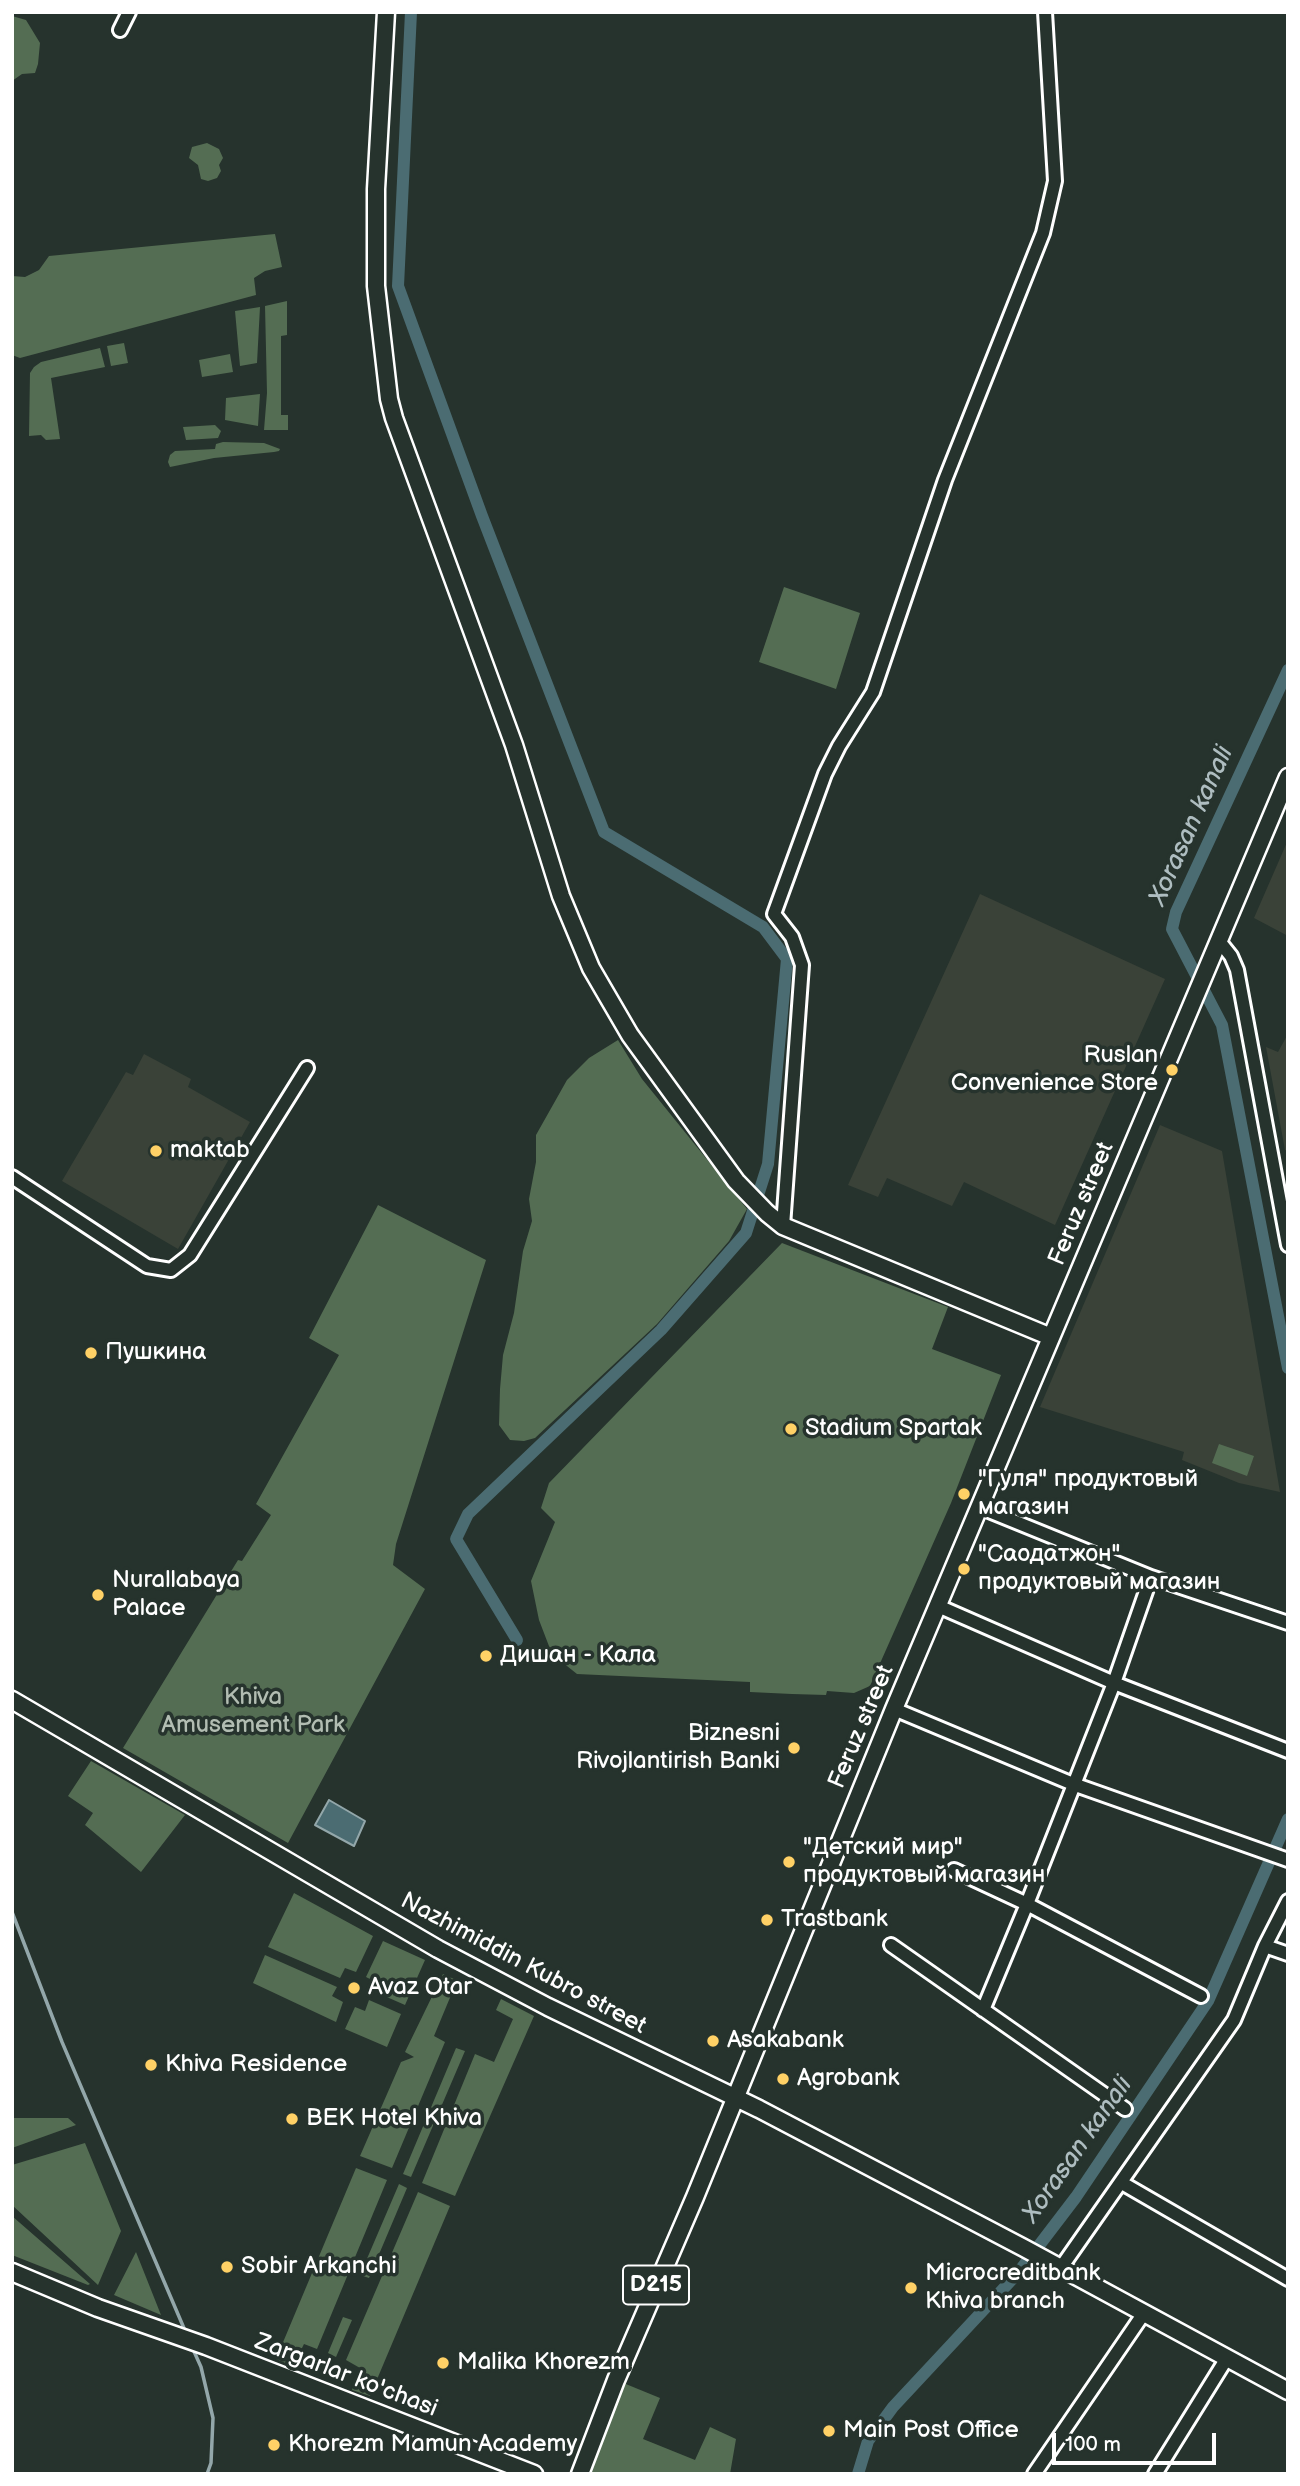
<!DOCTYPE html>
<html>
<head>
<meta charset="utf-8">
<style>
	body { margin:0 }
	#map { position:relative; width:1300px; height:2486px; overflow:hidden; background:#26332d; font-family:"Balsamiq Sans",sans-serif }
	canvas { display:block }
	.frame { position:absolute; inset:0; border:14px solid #fff; pointer-events:none }
	.scale { position:absolute; left:1052px; top:2433px; width:164px; height:32px; box-sizing:border-box; border:4px solid #fff; border-top:0; padding-left:9px; font-size:21px; line-height:24px; white-space:nowrap; color:#fff; -webkit-text-stroke:5px #26332d; paint-order:stroke }
</style>
</head>
<body>
<div id="map">
<canvas width="1300" height="2486"></canvas>
<div class="frame"></div>
<div class="scale">100 m</div>
</div>
<script>
const context = document.querySelector('canvas').getContext('2d');
context.lineJoin = 'round';
function paint(path, color) { context.fillStyle = color; context.fill(path, 'evenodd'); }
const poly = rows => new Path2D(rows.map(r => 'M' + r).join(''));
function trace(path, color, width, dash) { context.strokeStyle = color; context.lineWidth = width; context.lineCap = dash ? 'butt' : 'round'; context.setLineDash(dash || []); context.stroke(path); }
function drawText(font, color, halo, rows, align = 'center') {
  context.font = font + ' "Balsamiq Sans",sans-serif'; context.lineWidth = 7; context.setLineDash([]); context.textBaseline = 'middle'; context.strokeStyle = halo; context.fillStyle = color; for (const [text, x, y, turn = 0] of rows) {
    context.save(); context.translate(x, y); context.rotate((+turn || 0) * Math.PI / 180); context.textAlign = isNaN(turn) ? turn : align; if (halo) context.strokeText(text, 0, 0); context.fillText(text, 0, 0); context.restore();
  }
}
paint(poly([
	[1288,840,1288,936,1254,918],
	[980,894,1165,979,1055,1225,964,1182,952,1206,887,1178,878,1197,848,1185],
	[1288,1034,1288,1151,1285,1150,1266,1047,1278,1052],
	[144,1054,191,1079,188,1087,250,1122,178,1249,62,1181,126,1072,133,1075],
	[1160,1125,1222,1151,1280,1492,1239,1483,1182,1460,1184,1452,1040,1407]
]), '#3a4238');
paint(poly([
	[12,16,26,20,40,43,38,64,35,73,22,74,12,81],
	[207,143,219,149,223,158,219,165,221,171,217,178,208,181,201,179,198,165,189,158,192,147],
	[275,234,282,267,265,271,254,278,256,295,20,358,12,355,12,276,25,277,39,270,49,256],
	[287,301,287,335,281,336,281,415,288,415,288,430,264,430,267,393,265,306],
	[260,307,257,363,240,366,235,311],
	[124,343,128,363,111,366,107,346],
	[100,348,105,367,51,378,60,439,46,440,41,435,29,436,30,373,34,367,41,362],
	[230,354,233,372,202,377,199,360],
	[260,394,258,426,225,420,226,398],
	[215,425,221,431,218,438,186,440,183,427],
	[223,442,264,443,280,449,279,451,274,452,214,458,170,467,168,462,170,455,175,451,215,449,216,444],
	[784,587,860,613,836,689,759,662],
	[618,1040,642,1079,747,1209,729,1241,657,1324,535,1438,524,1441,510,1440,499,1425,500,1389,503,1355,514,1313,523,1251,532,1221,529,1199,536,1162,536,1135,567,1080,589,1058],
	[378,1205,486,1260,396,1544,393,1565,425,1589,288,1843,123,1748,238,1560,242,1561,271,1515,256,1504,339,1355,309,1338],
	[782,1243,948,1307,932,1349,1001,1375,951,1503,870,1686,854,1693,827,1691,826,1695,792,1694,750,1692,750,1682,577,1674,552,1654,539,1620,531,1581,555,1522,541,1508,549,1483],
	[1219,1444,1254,1456,1247,1476,1212,1463],
	[91,1761,185,1815,141,1872,85,1825,93,1813,68,1796],
	[294,1893,373,1936,356,1972,345,1968,340,1978,268,1947],
	[383,1941,425,1960,405,2005,373,1991,376,1982,366,1977],
	[265,1955,337,1987,332,1996,343,2002,336,2022,253,1983],
	[443,1974,467,1985,465,1991,454,1988,434,2036,445,2042,392,2168,360,2156,401,2062,414,2057,405,2052],
	[501,1999,534,2016,455,2196,422,2183,475,2054,494,2062,513,2019,496,2010],
	[369,2000,401,2014,387,2047,345,2029,355,2007,365,2011],
	[456,2048,465,2051,411,2177,403,2174],
	[12,2118,68,2118,76,2125,12,2148],
	[85,2143,121,2231,98,2285,12,2205,12,2165],
	[356,2168,387,2180,317,2349,304,2344,293,2366,276,2359],
	[399,2184,407,2188,369,2278,360,2275],
	[418,2192,450,2206,370,2396,352,2390,360,2368,346,2360],
	[12,2216,90,2284,88,2285,12,2255],
	[136,2252,161,2315,114,2295],
	[343,2317,352,2320,336,2357,328,2353],
	[616,2380,660,2398,643,2439,695,2460,710,2427,736,2439,730,2474,589,2474,581,2470]
]), '#546d53');
const water = poly([
	[329,1800,365,1821,354,1846,315,1825,329,1800]
]);
paint(water, '#4b6c72');
trace(water, '#93a7aa', 2);
trace(poly([
	[12,1912,62,2042,186,2333],
	[192,2347,201,2367,213,2418,211,2463,207,2474]
]), '#93a7aa', 3.5);
trace(poly([
	[411,12,398,286,482,516,604,832,763,927,787,959,768,1164,746,1233,661,1330,468,1514,456,1539,517,1640],
	[1288,670,1176,912,1172,929,1222,1025,1288,1368],
	[858,2474,868,2441,893,2407,1018,2273,1076,2197,1208,2001,1288,1819]
]), '#4b6c72', 12);
const minor = poly([
	[120,30,129,12],
	[1219,941,1231,956,1237,970,1288,1245],
	[12,1177,147,1266,171,1270,190,1255,307,1068],
	[783,1226,802,965,792,937,774,914,825,774,839,746,873,692,945,480,1043,233,1055,181,1045,12],
	[979,1507,1151,1577,1288,1623],
	[938,1606,1114,1683,1288,1751],
	[894,1709,1073,1784,1288,1860],
	[954,1870,1027,1904,1201,1996],
	[891,1945,1125,2109],
	[1265,1946,1288,1954],
	[983,2010,1027,1904,1114,1683,1151,1577],
	[1122,2183,1288,2279],
	[1060,2269,1234,2020,1265,1946,1288,1901],
	[1034,2474,1144,2313],
	[1155,2474,1227,2358]
]);
const major = poly([
	[386,12,376,189,376,286,389,399,394,418,514,745,561,896,591,968,630,1035,736,1181,767,1213,783,1226,1051,1337],
	[12,1700,438,1949,548,2007,759,2109,1024,2248,1288,2391],
	[12,2272,98,2308,206,2346,534,2474],
	[580,2474,616,2380,695,2197,894,1709,1288,777]
]);
trace(minor, '#fff', 18);
trace(major, '#fff', 21);
trace(minor, '#26332d', 12);
trace(major, '#26332d', 16);
for (const [x, y, r, color] of [
	[1172,1070,7,"#ffd166"],
	[156,1151,7,"#ffd166"],
	[91,1353,7,"#ffd166"],
	[791,1429,7,"#ffd166"],
	[964,1494,7,"#ffd166"],
	[964,1569,7,"#ffd166"],
	[98,1595,7,"#ffd166"],
	[486,1656,7,"#ffd166"],
	[794,1748,7,"#ffd166"],
	[789,1862,7,"#ffd166"],
	[767,1920,7,"#ffd166"],
	[354,1988,7,"#ffd166"],
	[713,2041,7,"#ffd166"],
	[151,2065,7,"#ffd166"],
	[783,2079,7,"#ffd166"],
	[292,2119,7,"#ffd166"],
	[227,2267,7,"#ffd166"],
	[911,2288,7,"#ffd166"],
	[443,2363,7,"#ffd166"],
	[829,2431,7,"#ffd166"],
	[274,2445,7,"#ffd166"]
]) { const dot = new Path2D(); dot.arc(x, y, r, 0, 2 * Math.PI); context.fillStyle = color; context.fill(dot); trace(dot, '#26332d', 2.5); }
for (const [x, y, w] of [
	[656,2285,66]
]) { const box = new Path2D(); box.roundRect(x - w / 2, y - 19.5, w, 39, 5); context.fillStyle = '#26332d'; context.fill(box); trace(box, '#fff', 2); }
drawText('bold 23px', '#fff', null, [
	["D215",656,2285]
]);
drawText('24px', '#fff', '#26332d', [
	["Ruslan",1158,1056,"right"],
	["Convenience Store",1158,1084,"right"],
	["maktab",170,1151],
	["Пушкина",105,1353],
	["Stadium Spartak",805,1429],
	["\"Гуля\" продуктовый",978,1480],
	["магазин",978,1508],
	["\"Саодатжон\"",978,1555],
	["продуктовый магазин",978,1583],
	["Nurallabaya",112,1581],
	["Palace",112,1609],
	["Дишан - Кала",500,1656],
	["Biznesni",780,1734,"right"],
	["Rivojlantirish Banki",780,1762,"right"],
	["\"Детский мир\"",803,1848],
	["продуктовый магазин",803,1876],
	["Trastbank",781,1920],
	["Avaz Otar",368,1988],
	["Asakabank",727,2041],
	["Khiva Residence",165,2065],
	["Agrobank",797,2079],
	["BEK Hotel Khiva",306,2119],
	["Sobir Arkanchi",241,2267],
	["Microcreditbank",925,2274],
	["Khiva branch",925,2302],
	["Malika Khorezm",457,2363],
	["Main Post Office",843,2431],
	["Khorezm Mamun Academy",288,2445]
], 'left');
drawText('24px', '#fff', '#26332d', [
	["Feruz street",1082,1204,-67],
	["Feruz street",862,1727,-67],
	["Nazhimiddin Kubro street",523,1964,28],
	["Zargarlar ko'chasi",346,2376,21]
]);
drawText('24px', '#b2bdb2', '#26332d', [
	["Khiva",253,1698],
	["Amusement Park",253,1726]
]);
drawText('italic 26px', '#aebdc0', '#26332d', [
	["Xorasan kanali",1192,826,-66],
	["Xorasan kanali",1078,2150,-55]
]);
</script>
</body>
</html>
